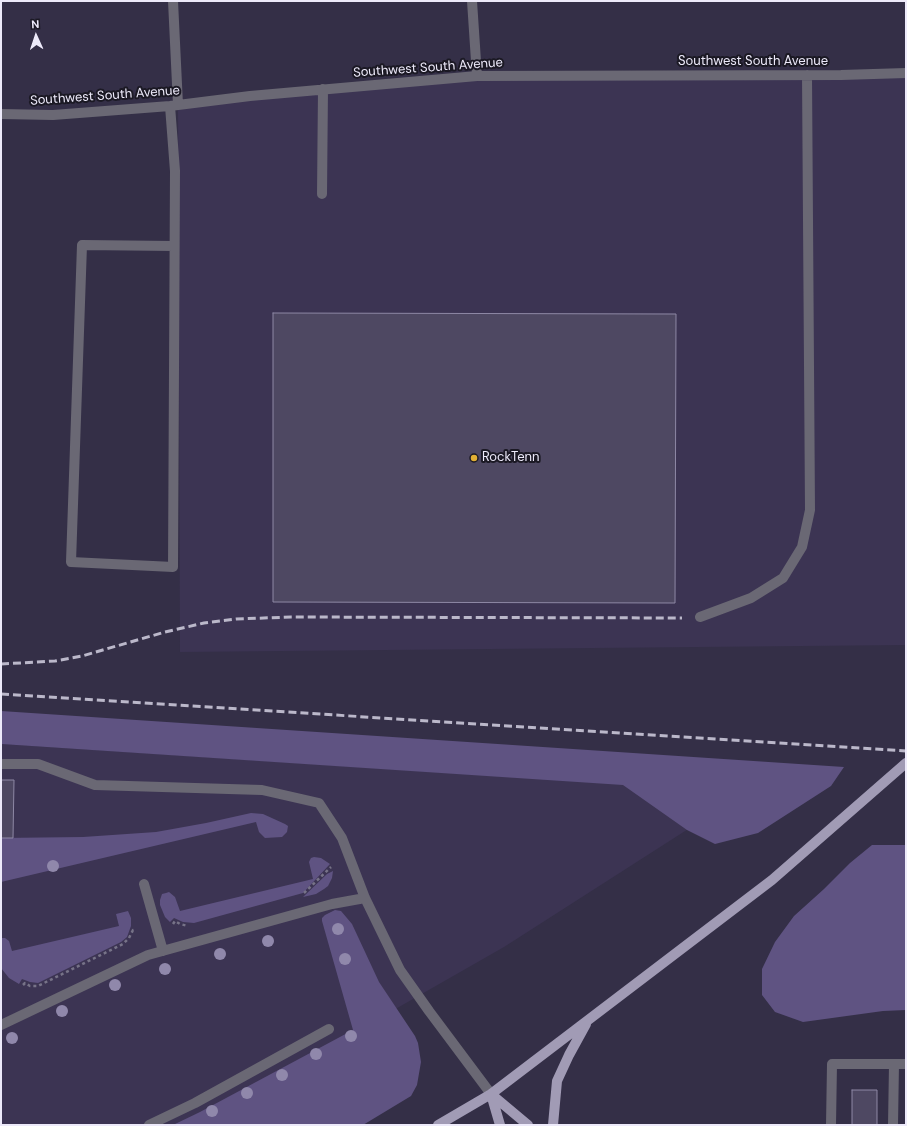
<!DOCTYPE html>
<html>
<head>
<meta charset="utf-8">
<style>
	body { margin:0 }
	#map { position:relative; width:907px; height:1126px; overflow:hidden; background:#342f47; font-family:"DM Sans",sans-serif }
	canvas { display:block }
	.frame { position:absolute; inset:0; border:2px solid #edeafa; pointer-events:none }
	.north { position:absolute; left:16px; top:16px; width:40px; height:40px; -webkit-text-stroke:3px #1b1924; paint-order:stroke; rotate:357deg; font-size:11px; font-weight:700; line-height:16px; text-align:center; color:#edeafa }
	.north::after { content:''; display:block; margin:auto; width:14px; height:18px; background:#edeafa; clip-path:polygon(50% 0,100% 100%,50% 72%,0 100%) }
</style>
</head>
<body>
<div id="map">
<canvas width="907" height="1126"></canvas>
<div class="frame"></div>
<div class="north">N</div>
</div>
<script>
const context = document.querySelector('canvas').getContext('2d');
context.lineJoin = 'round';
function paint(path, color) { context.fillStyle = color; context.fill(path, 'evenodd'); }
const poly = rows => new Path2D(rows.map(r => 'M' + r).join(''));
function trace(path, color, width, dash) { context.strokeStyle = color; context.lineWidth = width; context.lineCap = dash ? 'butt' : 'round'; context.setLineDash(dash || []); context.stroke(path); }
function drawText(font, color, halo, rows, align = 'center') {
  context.font = font + ' "DM Sans",sans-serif'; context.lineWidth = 4; context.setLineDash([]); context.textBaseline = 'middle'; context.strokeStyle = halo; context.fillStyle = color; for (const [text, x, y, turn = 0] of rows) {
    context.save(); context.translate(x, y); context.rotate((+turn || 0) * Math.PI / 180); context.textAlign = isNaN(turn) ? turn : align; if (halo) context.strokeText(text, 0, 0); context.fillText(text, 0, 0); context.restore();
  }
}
paint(poly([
	[906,73,906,645,180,652,178,105,477,76],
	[1,744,746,792,504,947,336,1043,185,1125,1,1125]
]), '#3c3453');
paint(poly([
	[1,711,844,767,831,786,758,833,715,844,687,830,623,785,1,744],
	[251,813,263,814,285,824,288,826,287,832,282,837,265,838,259,832,256,822,1,882,1,838,83,837,156,832,206,823],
	[872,845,906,845,906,1010,883,1011,803,1022,775,1012,762,995,762,969,775,942,794,916,824,889,850,863],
	[314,857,321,858,330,864,303,893,194,923,183,922,174,918,170,922,165,917,160,905,160,900,162,894,166,893,169,892,175,897,180,911,313,879,309,862,311,858],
	[333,871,332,878,328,886,324,889,316,894,303,897,327,874],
	[335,910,341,911,352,924,379,982,415,1036,418,1043,421,1062,417,1085,411,1096,363,1125,173,1125,200,1112,353,1030,322,921,322,918,325,915],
	[128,911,131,918,131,926,127,937,121,942,38,983,30,982,22,979,19,984,9,978,1,968,1,939,2,938,5,938,9,941,12,951,119,926,116,914]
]), '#5f5382');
const building = poly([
	[273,313,676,314,675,603,273,602,273,313],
	[1,780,14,780,13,838,1,838,1,780],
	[852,1090,877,1090,877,1125,852,1125,852,1090]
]);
paint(building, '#4e4862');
trace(building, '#8e88a5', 1);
trace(poly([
	[304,893,331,867],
	[173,924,175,921,180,924,188,926],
	[23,985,25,983,30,986,38,986,123,944,129,938,133,930,135,931]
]), '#777388', 2.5, [3, 3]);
trace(poly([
	[173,1,178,105],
	[472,1,477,76],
	[170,106,175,171,173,567,71,562,82,245,174,246],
	[1,114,53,115,170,106,250,96,477,76,841,75,906,73],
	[322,194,323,89],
	[700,617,751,598,783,578,802,547,810,510,807,75],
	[1,764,38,764,95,785,262,790,319,803,342,838,365,898,400,970,429,1011,491,1094],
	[144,884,163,951],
	[1,1025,148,955,332,904,365,898],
	[149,1125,195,1103,329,1029],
	[831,1125,832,1064,906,1064],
	[893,1125,894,1064]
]), '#6a6874', 10);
trace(poly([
	[491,1094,528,1125],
	[491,1094,500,1125],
	[438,1125,491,1094,772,880,906,763],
	[553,1125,557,1081,569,1055,586,1024]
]), '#a19bb5', 10);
trace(poly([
	[1,664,55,661,82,656,165,632,204,623,236,619,291,617,682,618],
	[1,694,906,751]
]), '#bbb8ca', 3, [8, 4]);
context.fillStyle = '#9088ab';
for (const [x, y] of [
	[53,866],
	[338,929],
	[268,941],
	[220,954],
	[345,959],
	[165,969],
	[115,985],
	[62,1011],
	[351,1036],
	[12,1038],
	[316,1054],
	[282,1075],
	[247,1093],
	[212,1111]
]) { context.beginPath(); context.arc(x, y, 6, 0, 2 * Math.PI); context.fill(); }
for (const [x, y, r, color] of [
	[474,458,4,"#e2af34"]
]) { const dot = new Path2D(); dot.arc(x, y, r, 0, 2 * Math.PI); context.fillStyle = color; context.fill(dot); trace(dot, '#1b1924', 1.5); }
drawText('13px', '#edeafa', '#1b1924', [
	["Southwest South Avenue",753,62],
	["Southwest South Avenue",428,68,-4],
	["Southwest South Avenue",105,96,-4]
]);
drawText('13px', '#edeafa', '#1b1924', [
	["RockTenn",482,458]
], 'left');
</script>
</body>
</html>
